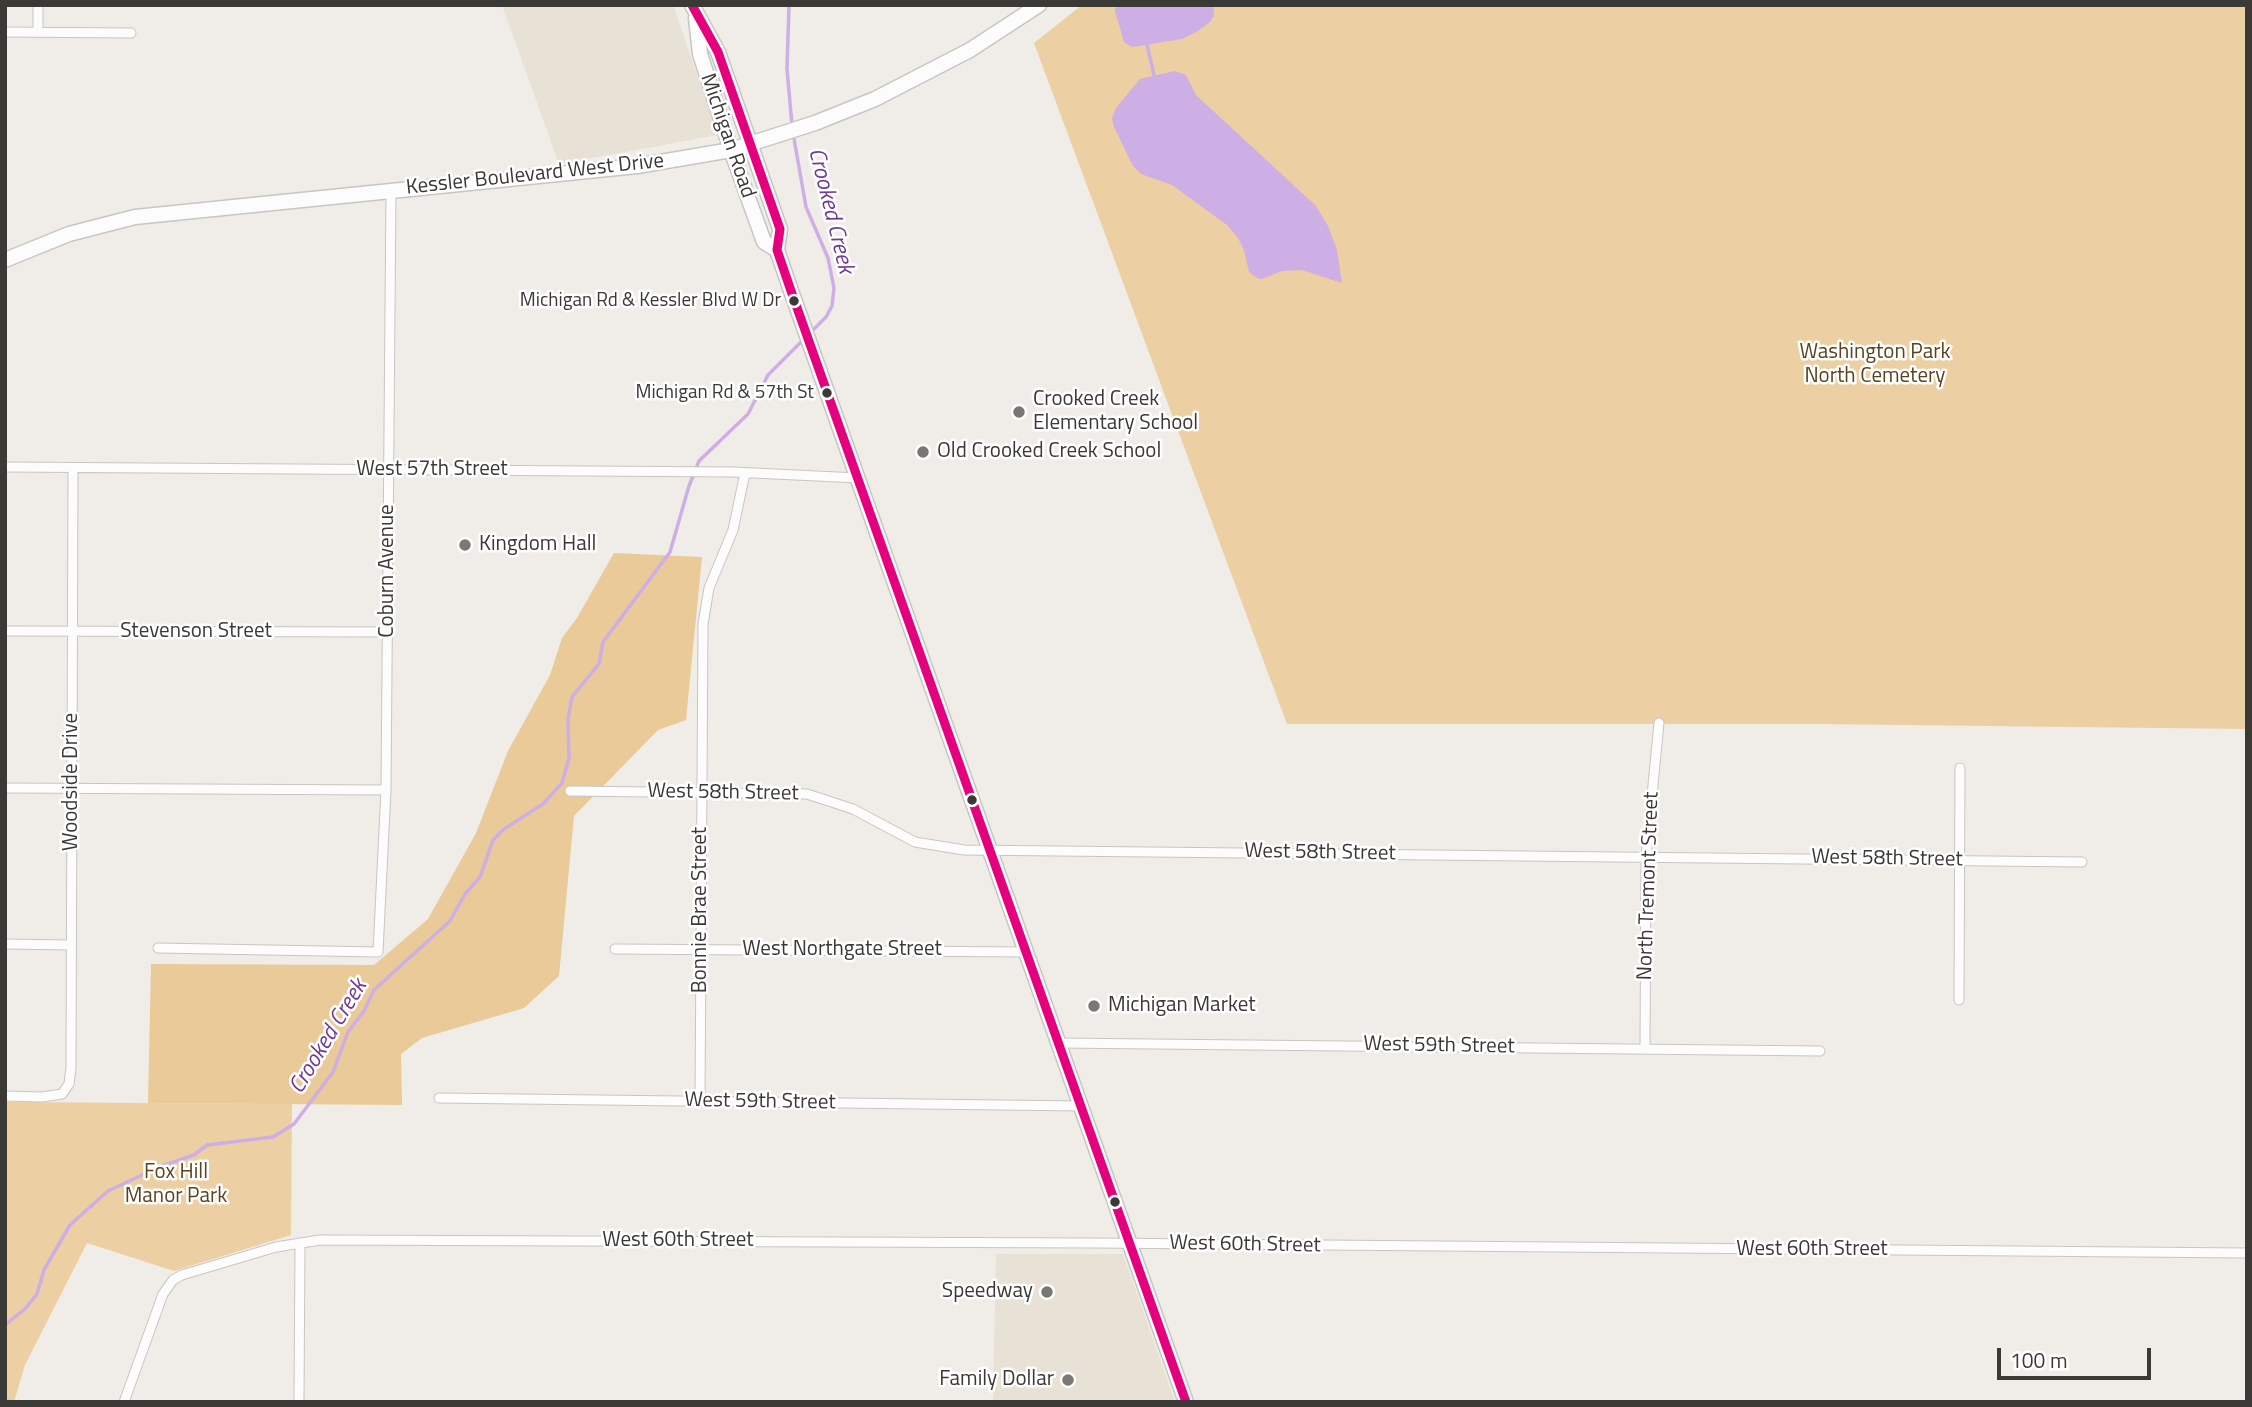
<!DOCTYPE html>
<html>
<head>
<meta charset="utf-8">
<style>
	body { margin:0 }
	#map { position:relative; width:2252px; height:1407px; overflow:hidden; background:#f0ede8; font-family:"Titillium Web",sans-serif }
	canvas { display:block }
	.frame { position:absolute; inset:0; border:7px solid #3b3935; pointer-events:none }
	.scale { position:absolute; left:1997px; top:1348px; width:154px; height:32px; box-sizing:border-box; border:4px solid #3b3935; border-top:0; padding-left:9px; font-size:21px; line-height:24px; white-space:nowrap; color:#3b3935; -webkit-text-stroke:5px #fff; paint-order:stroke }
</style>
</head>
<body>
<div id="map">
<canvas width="2252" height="1407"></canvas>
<div class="frame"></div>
<div class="scale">100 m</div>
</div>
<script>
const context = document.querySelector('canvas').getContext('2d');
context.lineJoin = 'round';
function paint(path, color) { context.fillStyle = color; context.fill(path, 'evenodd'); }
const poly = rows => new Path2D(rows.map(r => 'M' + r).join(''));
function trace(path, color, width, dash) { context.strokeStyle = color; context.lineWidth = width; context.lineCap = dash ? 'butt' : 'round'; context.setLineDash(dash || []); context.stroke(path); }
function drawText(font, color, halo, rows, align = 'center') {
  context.font = font + ' "Titillium Web",sans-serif'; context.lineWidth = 5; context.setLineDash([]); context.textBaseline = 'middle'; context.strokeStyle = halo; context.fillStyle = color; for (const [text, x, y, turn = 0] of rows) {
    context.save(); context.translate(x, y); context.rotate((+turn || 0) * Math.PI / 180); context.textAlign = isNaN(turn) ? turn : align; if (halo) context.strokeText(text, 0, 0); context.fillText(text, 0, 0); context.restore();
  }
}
paint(poly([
	[502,5,673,5,718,135,559,164],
	[996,1254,1123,1254,1175,1402,993,1402]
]), '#e8e1d5');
paint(poly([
	[1082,5,2247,5,2247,729,1816,724,1287,724,1034,43],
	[5,1102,292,1104,291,1235,174,1271,87,1243,25,1365,14,1402,5,1402]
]), '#eccfa2');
paint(poly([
	[614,553,702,557,686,720,658,730,574,816,559,976,524,1008,422,1038,401,1054,402,1105,148,1103,151,964,374,965,428,919,476,833,508,751,550,675,562,638,577,618]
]), '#e9ca98');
paint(poly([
	[1116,5,1213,5,1214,16,1210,22,1198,31,1182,39,1132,47,1124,42,1115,11],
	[1175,71,1186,75,1196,95,1316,206,1328,226,1337,250,1342,283,1302,270,1282,271,1262,279,1257,278,1249,272,1244,250,1238,238,1227,225,1172,185,1141,174,1133,166,1114,127,1112,118,1116,108,1140,79]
]), '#cdafe5');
trace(poly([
	[789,5,787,69,792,125],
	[1147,45,1154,75],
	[793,133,806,207,828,258,834,288,832,306,826,317,811,332],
	[5,1325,25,1309,37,1294,44,1270,70,1225,108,1191,159,1167,194,1155,207,1145,273,1137,294,1124,333,1072,348,1032,364,1011,374,990,450,921,465,894,480,877,493,840,504,829,543,804,562,783,569,758,568,719,572,697,599,664,603,642,670,552,689,486,699,461,748,414,768,375,803,340]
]), '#cdafe5', 3.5);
const minor = poly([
	[5,32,131,33],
	[38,32,38,5],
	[5,467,733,472,858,478],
	[5,631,387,632],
	[5,788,386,790],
	[570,791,807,794,853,809,915,842,964,850,2082,862],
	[5,944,71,945],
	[158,948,378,952,386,790,391,190],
	[615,949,1026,952],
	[1959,1000,1960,768],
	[1058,1043,1820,1051],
	[1645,1048,1646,857,1659,723],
	[5,1096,42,1097,62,1094,69,1084,71,1068,73,468],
	[439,1098,1082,1106],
	[700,1101,703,624,709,588,733,530,745,473],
	[124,1402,163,1294,173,1280,182,1275,276,1247,320,1240,1094,1243,2247,1253],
	[299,1402,300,1243]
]);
const primary = poly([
	[692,5,718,52,780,229,777,250,790,288,1186,1402],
	[696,18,700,54,731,150,764,242,777,250],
	[5,260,69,234,135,217,637,166,731,150,815,123,875,99,970,50,1039,5]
]);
trace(minor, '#c8c6c2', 11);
trace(primary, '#c8c6c2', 17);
trace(minor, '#fdfcfc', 9);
trace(primary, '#fdfcfc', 14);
trace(poly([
	[692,5,718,52,780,229,777,250,790,288,1186,1402]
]), '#e5007d', 9);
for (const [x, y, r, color] of [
	[794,301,6,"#3b3935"],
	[827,393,6,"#3b3935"],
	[1019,412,7,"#7a7874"],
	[923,452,7,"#7a7874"],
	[465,545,7,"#7a7874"],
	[972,800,6,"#3b3935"],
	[1094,1006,7,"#7a7874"],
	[1115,1202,6,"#3b3935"],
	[1047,1292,7,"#7a7874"],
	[1068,1380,7,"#7a7874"]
]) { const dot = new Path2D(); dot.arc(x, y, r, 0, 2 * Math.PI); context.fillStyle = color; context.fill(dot); trace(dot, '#fff', 2.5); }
drawText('19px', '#3b3935', '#fff', [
	["Michigan Rd & Kessler Blvd W Dr",781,301],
	["Michigan Rd & 57th St",814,393]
], 'right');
drawText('21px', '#3b3935', '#fff', [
	["Michigan Road",727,136,71],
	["Kessler Boulevard West Drive",535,175,-6],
	["West 57th Street",432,470],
	["Coburn Avenue",388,571,-90],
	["Stevenson Street",196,632],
	["Woodside Drive",72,782,-90],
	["West 58th Street",723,793,1],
	["West 58th Street",1320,853,1],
	["West 58th Street",1887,859,1],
	["North Tremont Street",1649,886,-88],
	["Bonnie Brae Street",701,910,-90],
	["West Northgate Street",842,950],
	["West 59th Street",1439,1046,1],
	["West 59th Street",760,1102,1],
	["West 60th Street",678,1241],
	["West 60th Street",1245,1245,1],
	["West 60th Street",1812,1250]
]);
drawText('21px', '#5a441f', '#fff', [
	["Washington Park",1875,353],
	["North Cemetery",1875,377],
	["Fox Hill",176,1173],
	["Manor Park",176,1197]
]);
drawText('21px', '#3b3935', '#fff', [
	["Crooked Creek",1033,400],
	["Elementary School",1033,424],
	["Old Crooked Creek School",937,452],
	["Kingdom Hall",479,545],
	["Michigan Market",1108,1006],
	["Speedway",1033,1292,"right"],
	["Family Dollar",1054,1380,"right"]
], 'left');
drawText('italic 23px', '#6f3997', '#fff', [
	["Crooked Creek",830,211,76],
	["Crooked Creek",329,1037,-59]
]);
</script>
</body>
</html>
